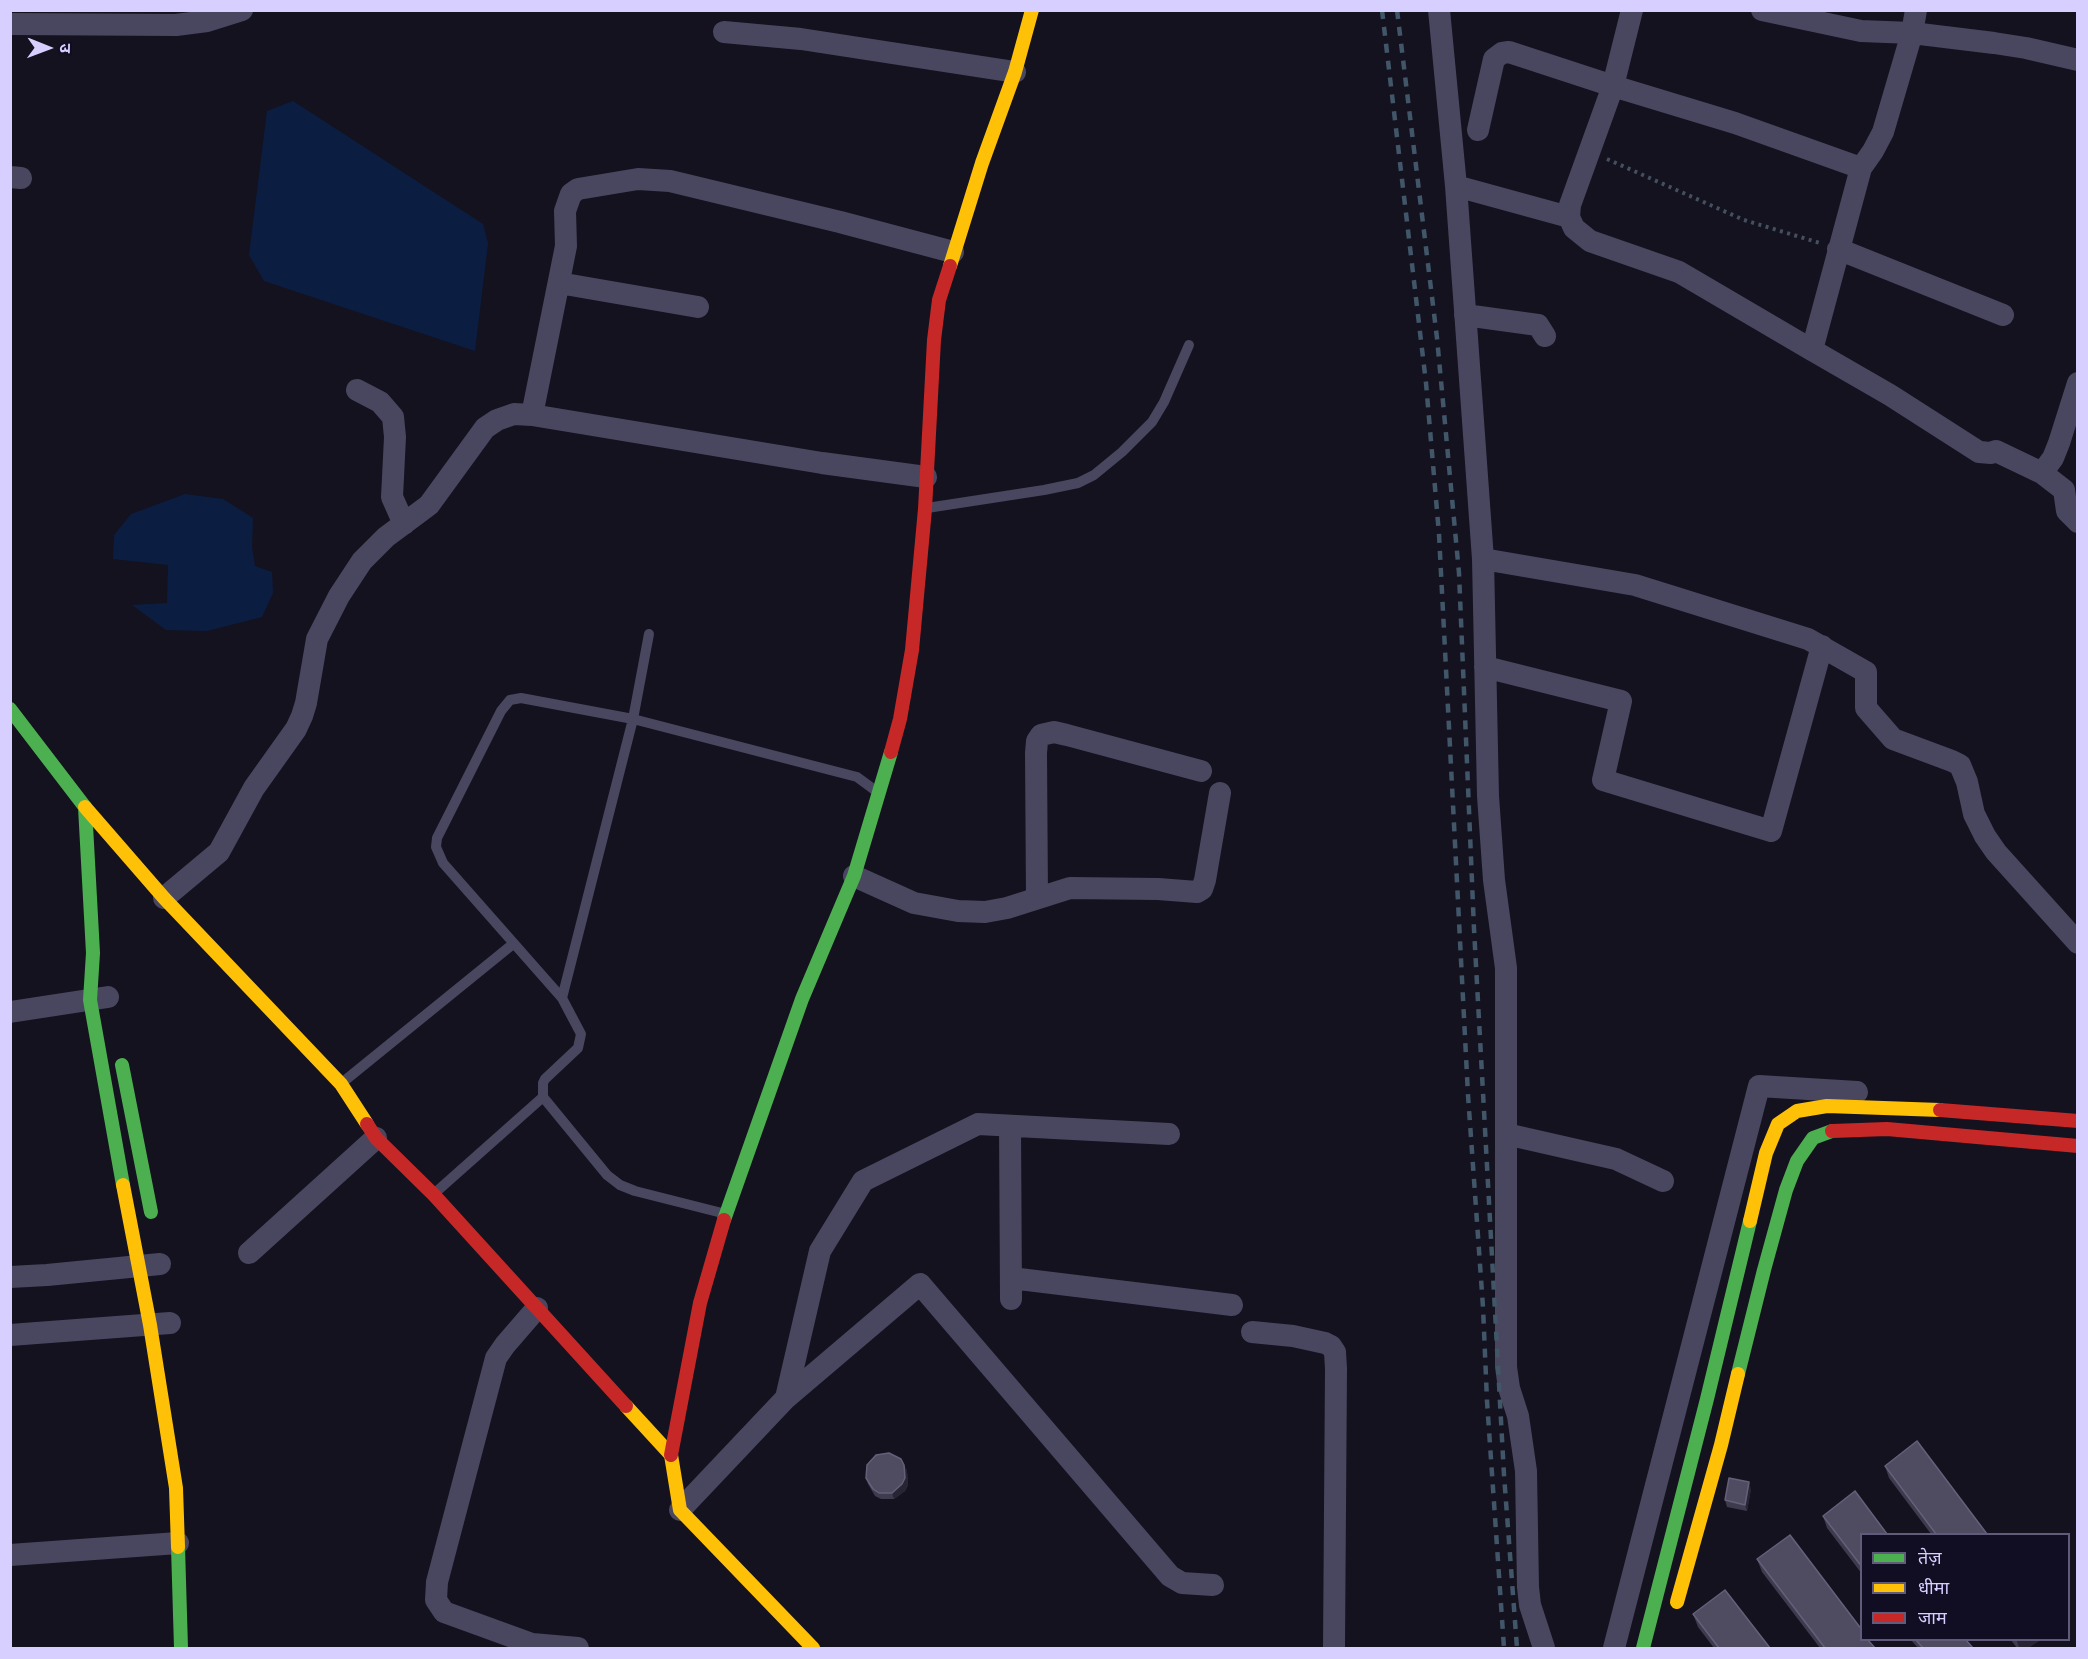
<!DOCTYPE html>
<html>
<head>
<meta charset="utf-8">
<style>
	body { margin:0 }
	#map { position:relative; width:2088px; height:1659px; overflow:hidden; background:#14121e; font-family:Lato,"Noto Sans Devanagari",sans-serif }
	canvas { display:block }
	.frame { position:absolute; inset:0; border:12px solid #d6cfff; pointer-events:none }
	.legend { position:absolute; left:1860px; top:1533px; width:210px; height:108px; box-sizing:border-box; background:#110d23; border:2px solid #605b7b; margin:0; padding:8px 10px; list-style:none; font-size:18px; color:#d6cfff }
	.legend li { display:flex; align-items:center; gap:12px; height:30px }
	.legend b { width:30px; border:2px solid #605b7b }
	.north { position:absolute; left:18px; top:18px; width:60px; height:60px; -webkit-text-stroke:4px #110d23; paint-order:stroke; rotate:91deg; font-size:16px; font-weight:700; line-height:24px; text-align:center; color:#d6cfff }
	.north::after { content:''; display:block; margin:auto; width:21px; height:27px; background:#d6cfff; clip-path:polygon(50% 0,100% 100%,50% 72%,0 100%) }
</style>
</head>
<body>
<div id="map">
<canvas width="2088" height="1659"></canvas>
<div class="frame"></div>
<ul class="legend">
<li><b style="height:8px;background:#4caf50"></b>तेज़</li>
<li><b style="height:8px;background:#ffc107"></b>धीमा</li>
<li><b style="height:8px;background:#c62828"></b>जाम</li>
</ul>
<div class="north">उ</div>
</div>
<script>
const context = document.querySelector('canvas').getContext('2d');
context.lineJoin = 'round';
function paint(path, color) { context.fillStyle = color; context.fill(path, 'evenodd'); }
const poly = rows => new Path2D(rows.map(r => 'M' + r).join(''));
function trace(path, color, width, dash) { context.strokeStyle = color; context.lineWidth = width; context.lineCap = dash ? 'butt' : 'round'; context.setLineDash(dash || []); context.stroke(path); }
paint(poly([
	[293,101,483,224,488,243,475,351,264,281,249,255,267,111],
	[185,494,223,499,253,518,252,547,255,566,272,572,273,593,262,617,207,631,166,630,132,605,167,603,168,565,113,559,114,535,131,514]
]), '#0b1e41');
trace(poly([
	[1607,159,1744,220,1820,243]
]), '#43505f', 4, [3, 4.5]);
trace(poly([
	[927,508,1044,490,1078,483,1094,475,1122,452,1152,422,1164,402,1189,345],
	[562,998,443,863,436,847,437,838,501,711,510,700,521,698,633,719,649,634],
	[343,1082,513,944],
	[436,1192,543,1097],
	[722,1213,635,1191,620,1185,607,1175,543,1097,543,1083,545,1079,578,1048,581,1034,562,998,633,719,857,777,876,791]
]), '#48475f', 10);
trace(poly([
	[1439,10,1456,186,1483,559,1488,796,1494,880,1506,968,1506,1367,1509,1388,1518,1416,1526,1471,1528,1587,1530,1605,1544,1648],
	[1632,10,1613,86,1735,123,1861,168],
	[1762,10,1861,31,1912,33,1994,43,2026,48,2078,60],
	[1916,10,1912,33,1883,132,1873,151,1861,168,1812,350,1890,395,1979,452,1991,453,1996,451,2042,473,2064,490,2067,511,2078,522],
	[10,24,176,25,207,21,242,10],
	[724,32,801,39,1015,72],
	[1478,130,1494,59,1502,53,1509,52,1613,86,1570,205,1569,217,1574,228,1590,241,1679,272,1812,350],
	[10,177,21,178],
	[1456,186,1569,217],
	[1838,249,2003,315],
	[559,283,698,307],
	[1465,315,1538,325,1545,336],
	[357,390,380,402,393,417,395,437,392,497,404,524],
	[532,415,566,246,565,211,571,194,578,189,638,179,670,181,840,222,953,252],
	[2042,473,2053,458,2059,443,2078,383],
	[1483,559,1635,585,1808,639,1866,672,1866,708,1893,739,1952,761,1960,765,1967,782,1974,814,1985,836,1996,852,2078,943],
	[1485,667,1621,701,1603,780,1771,831,1822,646],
	[854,876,914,903,958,911,985,912,1007,908,1070,888,1158,889,1197,892,1202,889,1205,880,1220,793],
	[164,898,219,852,254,788,296,729,302,716,306,703,317,639,339,596,362,561,386,537,429,505,485,428,497,420,514,414,532,415,822,463,926,477],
	[1037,898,1036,753,1037,741,1041,735,1054,732,1067,735,1201,771],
	[10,1012,108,997],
	[1010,1126,1011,1299],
	[1506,1134,1616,1159,1663,1181],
	[249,1253,376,1138],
	[10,1277,47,1275,160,1264],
	[1011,1278,1232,1305],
	[1252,1332,1293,1336,1325,1343,1331,1346,1335,1352,1336,1369,1334,1648],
	[10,1335,170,1323],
	[786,1398,920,1284,1170,1576,1182,1583,1213,1585],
	[680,1510,786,1398,820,1251,863,1181,978,1124,1169,1134],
	[10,1555,178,1543],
	[532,1644,578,1648],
	[531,1648,532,1644,444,1612,436,1600,437,1582,496,1358,505,1345,537,1308],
	[1614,1648,1759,1086,1857,1092]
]), '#48475f', 22);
trace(poly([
	[10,709,85,807,93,953,90,1000,123,1185],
	[122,1065,151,1212],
	[724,1220,802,999,854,876,891,752],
	[1738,1374,1764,1270,1786,1190,1797,1161,1813,1138,1832,1131],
	[178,1547,181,1648],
	[1643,1648,1707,1399,1750,1221]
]), '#4caf50', 14);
trace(poly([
	[950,266,982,163,1015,72,1032,10],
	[85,807,164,898,341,1084,367,1124],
	[123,1185,150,1325,176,1488,178,1547],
	[1750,1221,1766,1153,1778,1124,1797,1111,1827,1106,1940,1110],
	[626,1406,671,1455,680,1510,813,1648],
	[1677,1602,1721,1445,1738,1374]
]), '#ffc107', 14);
trace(poly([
	[891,752,900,719,912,650,925,509,934,340,939,300,950,266],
	[1940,1110,2078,1121],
	[367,1124,376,1138,434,1195,626,1406],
	[1832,1131,1887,1129,2078,1146],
	[671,1455,700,1303,724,1220]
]), '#c62828', 14);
trace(poly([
	[1382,10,1426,383,1439,534,1468,1095,1483,1307,1487,1401,1504,1648],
	[1397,10,1437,338,1459,573,1474,929,1504,1475,1517,1648]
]), '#415668', 4.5, [9, 8]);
paint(poly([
	[904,1465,907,1471,908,1485,905,1491,894,1499,881,1499,875,1496,868,1484,866,1478],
	[1885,1466,1987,1534,1931,1534,1889,1478],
	[1751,1489,1747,1511,1727,1507,1725,1500],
	[1823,1516,1862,1534,1862,1574,1827,1528],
	[1757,1559,1875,1648,1820,1648,1762,1572],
	[1693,1614,1770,1648,1714,1648,1698,1627],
	[1911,1640,1966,1640,1973,1648,1918,1648],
	[2011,1640,2040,1640,2028,1648,2017,1648]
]), '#3e3b4e');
paint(poly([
	[904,1465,907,1471,908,1485,905,1491,894,1499,892,1493],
	[1749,1482,1751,1489,1747,1511,1745,1505],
	[2019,1640,2040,1640,2028,1648,2019,1648,2017,1641]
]), '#272433');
const building = poly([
	[1917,1441,1987,1534,1936,1534,1885,1466,1917,1441],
	[889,1453,901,1459,904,1465,905,1478,902,1484,892,1493,879,1493,873,1489,866,1478,867,1465,876,1455,889,1453],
	[1729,1478,1749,1482,1745,1505,1725,1500,1729,1478],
	[1855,1491,1887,1534,1862,1534,1862,1567,1823,1516,1855,1491],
	[1790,1535,1862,1630,1862,1640,1868,1640,1875,1648,1825,1648,1757,1559,1790,1535],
	[1725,1590,1770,1648,1719,1648,1693,1614,1725,1590],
	[1916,1640,1966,1640,1973,1648,1923,1648,1916,1640]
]);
paint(building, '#4f4b61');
trace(building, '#64607a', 1.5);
</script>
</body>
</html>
